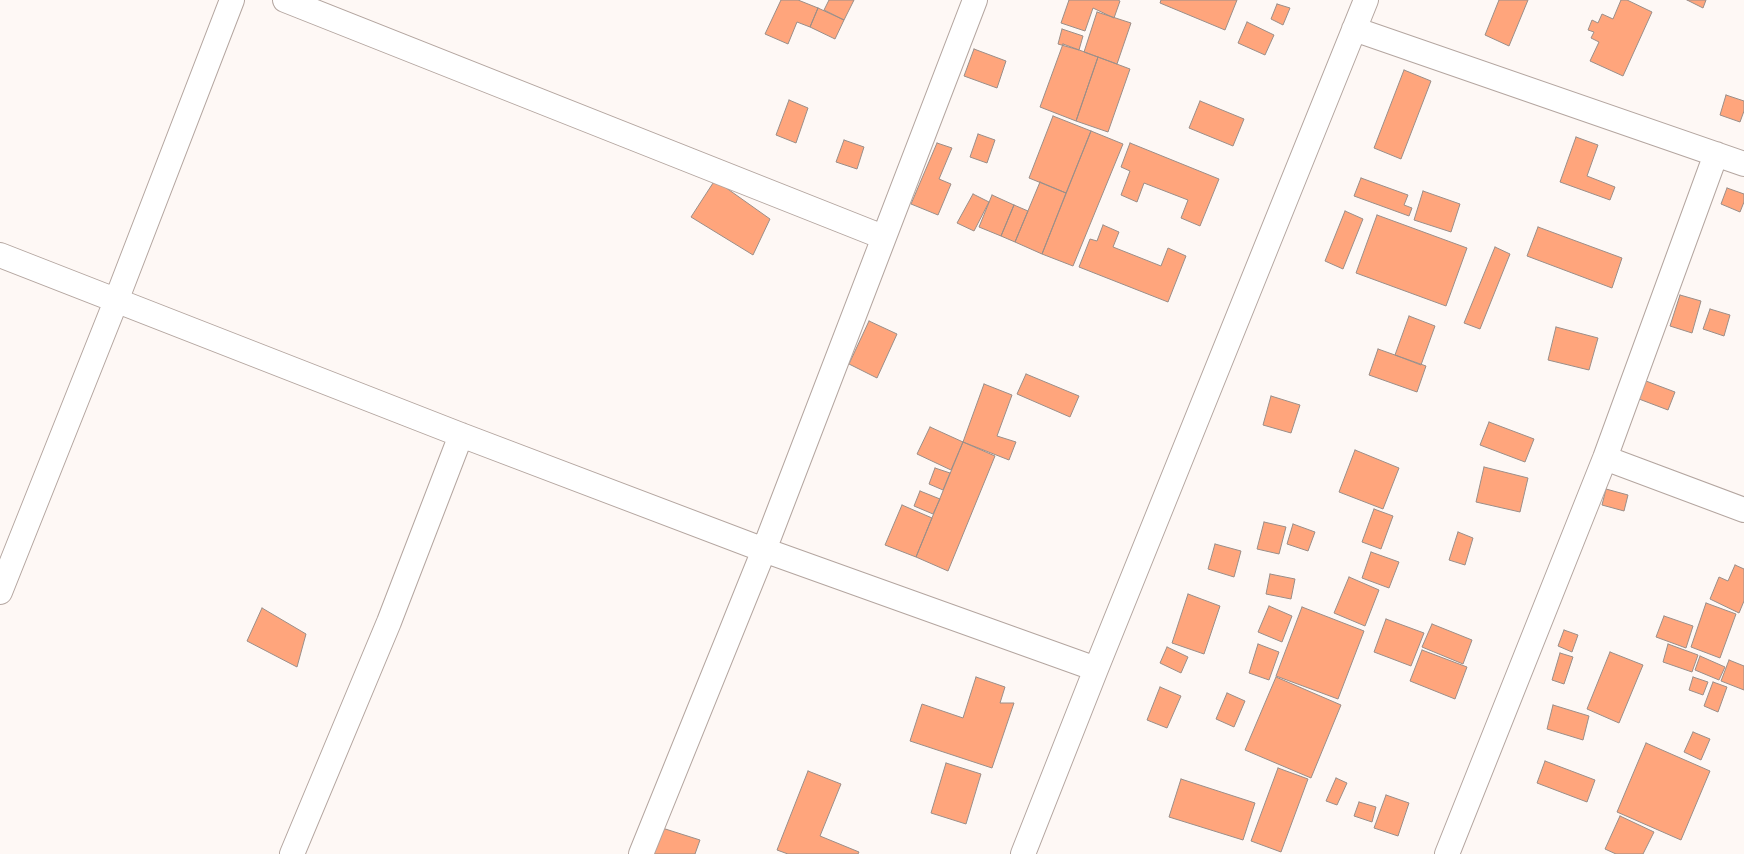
<!DOCTYPE html>
<html>
<head>
<meta charset="utf-8">
<style>
	body { margin:0 }
	canvas { display:block; background:#fef8f5 }
</style>
</head>
<body>
<canvas width="1744" height="854"></canvas>
<script>
const context = document.querySelector('canvas').getContext('2d');
context.lineJoin = 'round';
function paint(path, color) { context.fillStyle = color; context.fill(path, 'evenodd'); }
const poly = rows => new Path2D(rows.map(r => 'M' + r).join(''));
function trace(path, color, width, dash) { context.strokeStyle = color; context.lineWidth = width; context.lineCap = dash ? 'butt' : 'round'; context.setLineDash(dash || []); context.stroke(path); }
const building = poly([
	[781,0,798,0,818,8,810,27,797,22,788,44,765,34,781,0],
	[829,0,854,0,844,20,824,10,829,0],
	[1069,0,1118,0,1120,1,1114,18,1093,8,1085,31,1061,23,1069,0],
	[1161,0,1237,0,1225,30,1160,3,1161,0],
	[1499,0,1528,0,1509,46,1485,35,1499,0],
	[1621,0,1627,0,1652,12,1623,76,1590,61,1599,42,1591,38,1594,32,1588,30,1592,20,1598,23,1602,14,1613,19,1621,0],
	[1687,0,1706,0,1703,8,1687,0],
	[1277,4,1290,8,1283,25,1271,19,1277,4],
	[818,8,844,20,835,39,810,27,818,8],
	[1097,12,1131,23,1117,64,1084,52,1097,12],
	[1247,22,1274,35,1265,55,1238,43,1247,22],
	[1062,29,1083,36,1079,50,1058,44,1062,29],
	[1063,44,1098,57,1076,121,1040,107,1063,44],
	[974,49,1006,61,997,88,964,76,974,49],
	[1098,57,1130,69,1108,132,1076,121,1098,57],
	[1404,70,1431,81,1401,159,1374,148,1404,70],
	[1726,95,1744,101,1744,111,1740,122,1720,115,1726,95],
	[789,100,808,108,796,143,776,135,789,100],
	[1200,101,1244,119,1233,146,1189,128,1200,101],
	[1053,116,1091,131,1066,193,1029,178,1053,116],
	[1091,131,1123,144,1073,266,1042,254,1091,131],
	[978,134,995,140,987,163,970,157,978,134],
	[1576,137,1598,145,1587,176,1615,187,1610,200,1560,182,1576,137],
	[844,140,864,147,857,169,836,162,844,140],
	[937,143,952,148,939,179,951,184,938,215,911,204,937,143],
	[1130,143,1219,179,1200,226,1181,218,1188,200,1144,183,1137,202,1121,195,1130,171,1121,167,1130,143],
	[1361,178,1408,195,1404,205,1412,208,1409,216,1354,196,1361,178],
	[715,180,770,219,753,255,691,217,715,180],
	[1040,182,1066,193,1042,254,1015,242,1040,182],
	[1727,188,1744,194,1744,202,1740,212,1721,204,1727,188],
	[1423,191,1460,204,1451,232,1414,220,1423,191],
	[973,194,989,202,974,231,957,223,973,194],
	[992,195,1014,205,1001,236,979,227,992,195],
	[1014,205,1028,211,1015,242,1001,236,1014,205],
	[1345,211,1363,219,1343,269,1325,261,1345,211],
	[1377,215,1467,248,1446,306,1356,273,1377,215],
	[1103,225,1119,232,1113,247,1161,266,1168,248,1186,256,1168,302,1079,267,1090,239,1097,241,1103,225],
	[1538,227,1622,258,1612,288,1527,256,1538,227],
	[1495,247,1510,254,1480,329,1464,323,1495,247],
	[1680,295,1701,301,1692,333,1670,326,1680,295],
	[1710,309,1730,315,1724,336,1703,329,1710,309],
	[1409,316,1435,326,1421,365,1395,355,1409,316],
	[869,321,897,334,877,378,849,364,869,321],
	[1556,327,1598,338,1589,370,1548,360,1556,327],
	[1378,349,1426,366,1417,392,1369,375,1378,349],
	[1026,374,1079,396,1070,417,1017,394,1026,374],
	[1646,381,1675,392,1668,410,1639,399,1646,381],
	[984,384,1012,395,997,436,1016,442,1009,460,963,442,984,384],
	[1271,396,1300,405,1291,433,1263,425,1271,396],
	[1489,422,1534,439,1525,462,1480,445,1489,422],
	[930,427,963,442,951,470,917,454,930,427],
	[963,442,995,456,948,571,916,557,963,442],
	[1355,450,1399,468,1383,509,1339,492,1355,450],
	[1484,467,1528,478,1520,512,1476,502,1484,467],
	[935,468,950,473,943,490,929,484,935,468],
	[1606,489,1628,495,1624,511,1602,505,1606,489],
	[920,491,940,499,933,514,914,506,920,491],
	[902,505,932,518,916,557,885,545,902,505],
	[1374,509,1393,516,1381,549,1362,542,1374,509],
	[1264,522,1286,527,1279,554,1257,549,1264,522],
	[1293,524,1315,532,1308,551,1287,544,1293,524],
	[1458,532,1473,538,1465,565,1449,560,1458,532],
	[1215,544,1241,551,1234,577,1208,569,1215,544],
	[1371,552,1399,562,1389,588,1362,578,1371,552],
	[1735,565,1744,569,1744,601,1739,613,1710,599,1719,577,1728,581,1735,565],
	[1270,574,1295,579,1291,599,1266,594,1270,574],
	[1349,577,1379,590,1365,626,1334,613,1349,577],
	[1188,594,1220,606,1204,654,1172,643,1188,594],
	[1706,603,1736,614,1720,658,1691,647,1706,603],
	[1269,606,1292,616,1282,642,1258,632,1269,606],
	[1302,607,1364,631,1338,699,1276,676,1302,607],
	[262,608,306,634,297,667,247,641,262,608],
	[1664,616,1693,626,1686,648,1656,637,1664,616],
	[1386,619,1424,633,1411,666,1374,652,1386,619],
	[1432,624,1472,640,1463,664,1422,647,1432,624],
	[1564,630,1578,635,1572,652,1558,646,1564,630],
	[1258,644,1279,652,1269,680,1249,673,1258,644],
	[1668,644,1698,655,1692,672,1663,662,1668,644],
	[1167,647,1188,657,1181,673,1160,663,1167,647],
	[1422,650,1467,667,1455,699,1410,681,1422,650],
	[1610,652,1643,665,1619,723,1587,709,1610,652],
	[1560,653,1573,657,1564,684,1552,680,1560,653],
	[1700,656,1725,667,1719,680,1695,670,1700,656],
	[1729,660,1744,666,1744,690,1721,681,1729,660],
	[976,677,1005,687,1000,703,1014,703,992,768,910,741,922,704,963,718,976,677],
	[1276,677,1341,705,1311,778,1245,750,1276,677],
	[1693,677,1708,682,1703,695,1689,690,1693,677],
	[1713,682,1727,687,1718,712,1704,706,1713,682],
	[1160,687,1181,696,1167,728,1147,720,1160,687],
	[1227,693,1245,701,1234,727,1216,719,1227,693],
	[1553,705,1589,716,1583,740,1547,729,1553,705],
	[1693,732,1710,739,1701,760,1684,752,1693,732],
	[1646,743,1710,771,1681,840,1617,812,1646,743],
	[1545,761,1595,780,1587,802,1537,783,1545,761],
	[946,763,981,774,966,824,931,813,946,763],
	[1278,768,1308,779,1281,852,1251,841,1278,768],
	[808,771,841,784,820,836,859,852,858,854,788,854,777,850,808,771],
	[1336,778,1347,783,1337,805,1326,801,1336,778],
	[1181,779,1255,803,1243,840,1169,817,1181,779],
	[1386,795,1409,803,1398,836,1374,828,1386,795],
	[1359,802,1376,807,1372,822,1354,816,1359,802],
	[1620,816,1654,832,1643,854,1616,854,1605,849,1620,816],
	[659,827,700,840,695,854,650,854,659,827]
]);
paint(building, '#ffa57c');
trace(building, '#9b8e88', 1);
const street = poly([
	[285,0,883,237],
	[1354,29,1744,164],
	[0,255,461,435,764,550,1096,669],
	[1605,458,1744,510],
	[0,592,116,301,232,0],
	[292,854,389,622,461,435],
	[641,854,764,550,975,0],
	[1023,854,1096,669,1366,0],
	[1447,854,1605,458,1716,154]
]);
trace(street, '#b4a6a0', 26);
trace(street, '#fff', 24);
</script>
</body>
</html>
